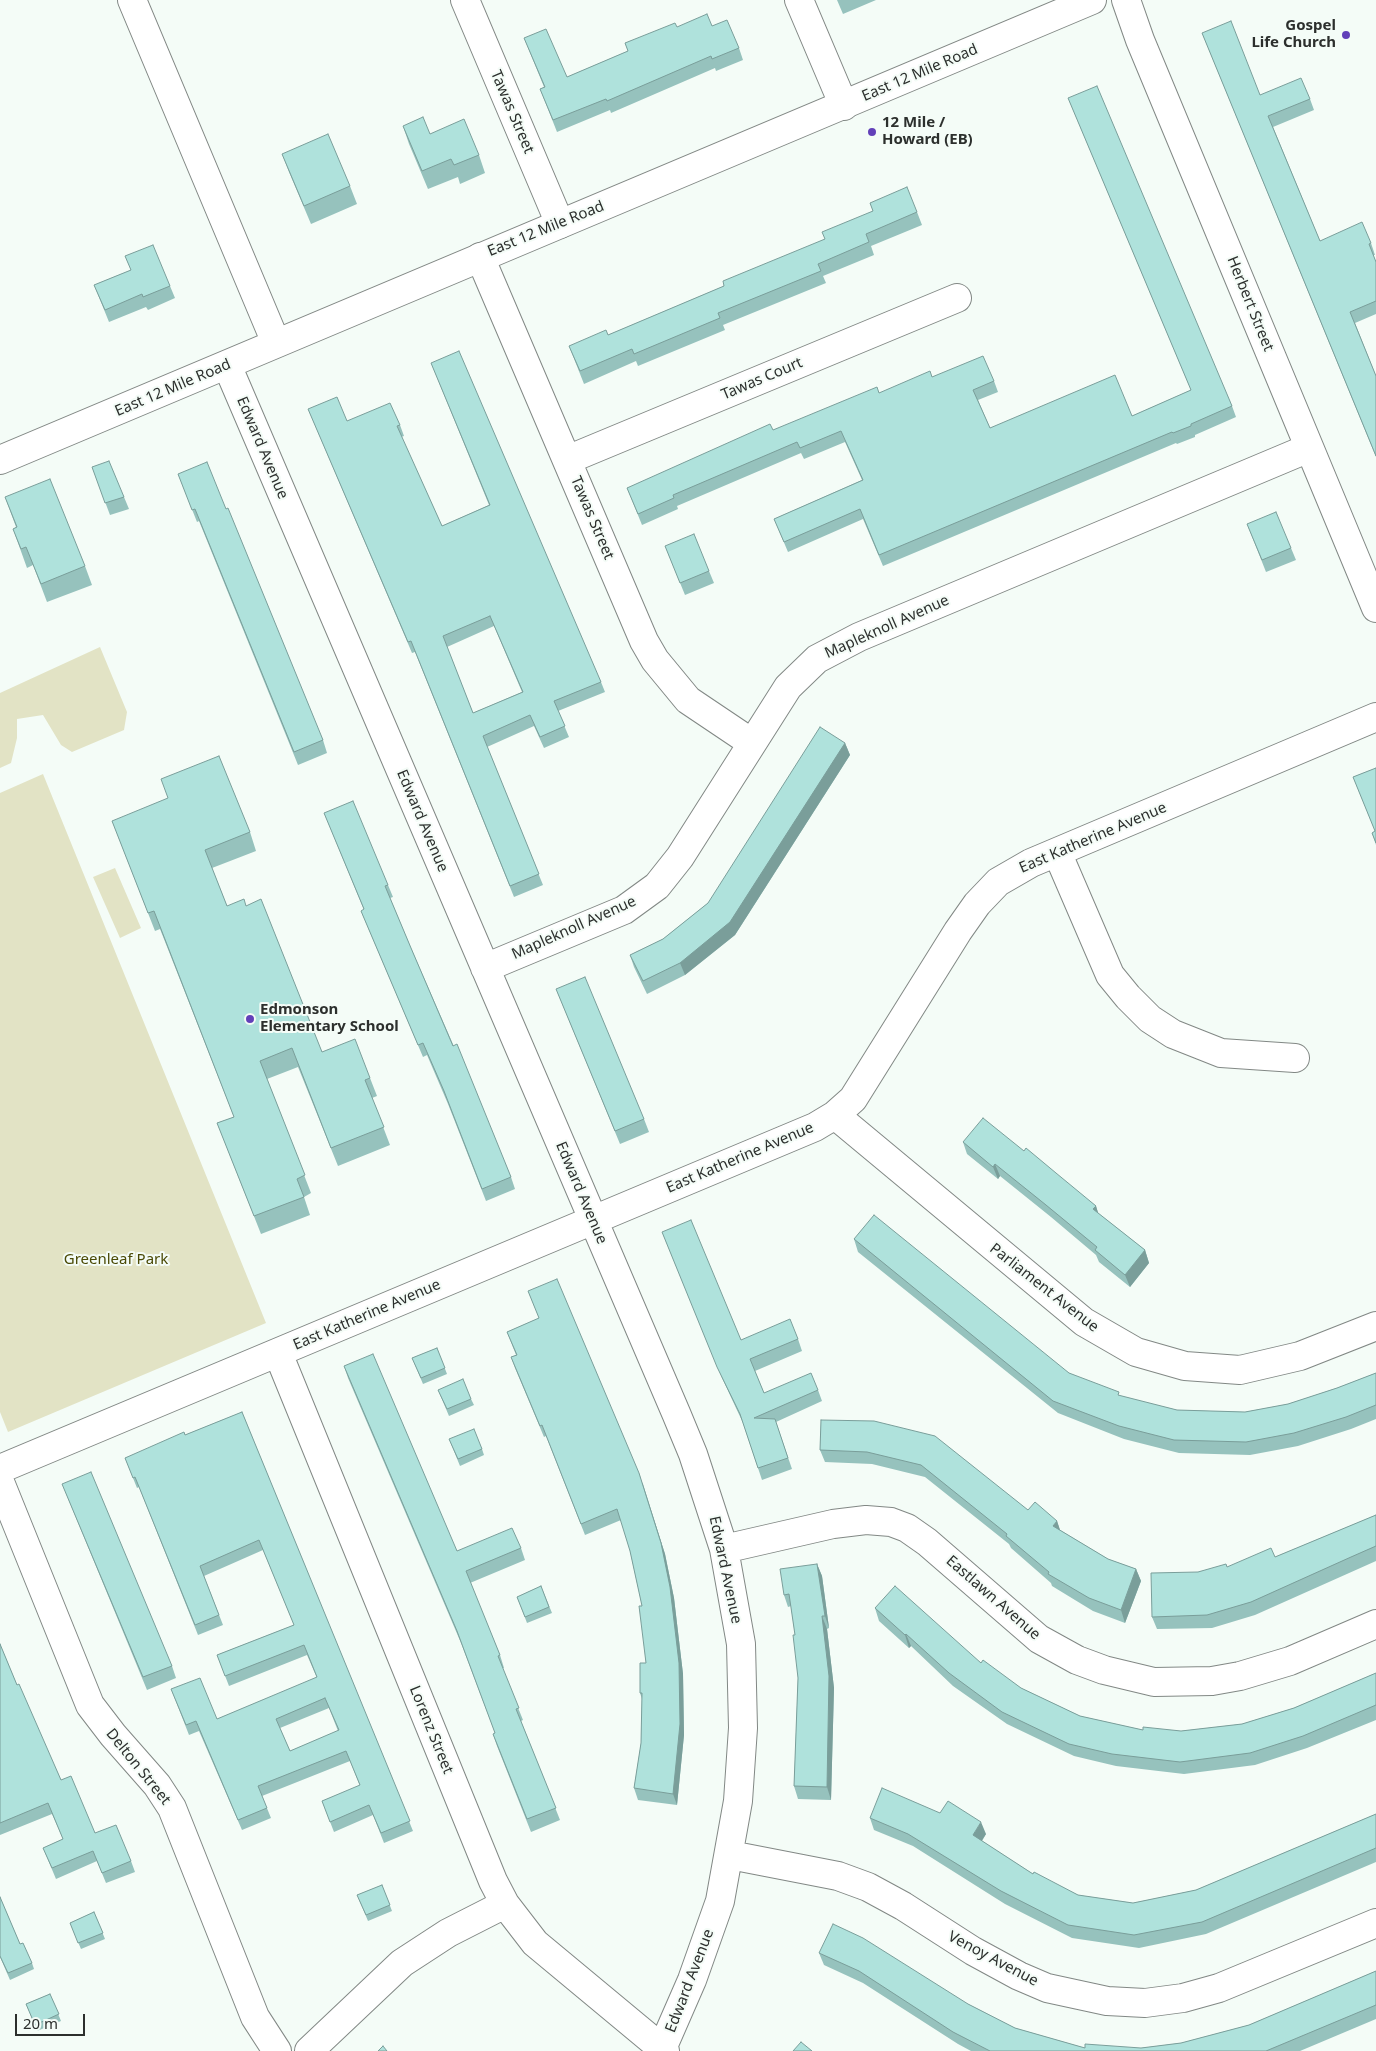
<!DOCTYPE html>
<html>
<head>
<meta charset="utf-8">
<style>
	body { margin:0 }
	#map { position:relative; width:1376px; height:2051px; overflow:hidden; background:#f4fcf7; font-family:"Noto Sans",sans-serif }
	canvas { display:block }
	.scale { position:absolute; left:15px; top:2014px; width:70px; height:22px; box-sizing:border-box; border:2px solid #2c2f2d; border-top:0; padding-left:6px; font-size:15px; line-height:18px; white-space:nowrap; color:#2c2f2d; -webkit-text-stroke:4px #f4fcf7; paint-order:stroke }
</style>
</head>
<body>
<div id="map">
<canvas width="1376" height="2051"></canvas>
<div class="scale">20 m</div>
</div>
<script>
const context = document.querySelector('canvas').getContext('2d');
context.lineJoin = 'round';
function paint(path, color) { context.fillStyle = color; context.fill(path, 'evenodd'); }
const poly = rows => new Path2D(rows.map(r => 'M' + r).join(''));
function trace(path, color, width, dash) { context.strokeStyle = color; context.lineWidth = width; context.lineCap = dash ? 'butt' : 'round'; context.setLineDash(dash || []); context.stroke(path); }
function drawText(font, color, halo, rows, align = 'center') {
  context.font = font + ' "Noto Sans",sans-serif'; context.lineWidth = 4; context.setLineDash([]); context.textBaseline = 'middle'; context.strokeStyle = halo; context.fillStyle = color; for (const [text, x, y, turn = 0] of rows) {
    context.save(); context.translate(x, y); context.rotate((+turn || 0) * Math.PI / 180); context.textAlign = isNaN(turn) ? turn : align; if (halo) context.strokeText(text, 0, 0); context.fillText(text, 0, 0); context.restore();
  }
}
paint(poly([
	[100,647,127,712,124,730,72,752,61,745,43,715,17,719,17,738,11,763,0,768,0,693],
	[43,774,266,1323,8,1432,0,1412,0,793],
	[115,868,141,928,120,938,93,877]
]), '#e2e3c5');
const minor = poly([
	[132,0,276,343],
	[465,0,560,224],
	[799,0,844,106],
	[1126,0,1140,40,1376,608],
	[480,257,644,641,655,660,688,700,752,743],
	[227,365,676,1413,693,1454,724,1549,741,1644,743,1728,738,1801,720,1901,692,1980,661,2051],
	[567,460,957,298],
	[1057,852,1110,975,1128,997,1150,1019,1173,1034,1221,1053,1295,1058],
	[485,968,624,910,657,886,680,857,788,687,817,659,859,637,1309,448],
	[835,1115,1084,1322,1136,1352,1185,1366,1240,1370,1300,1356,1376,1326],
	[278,1353,493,1881,505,1904,535,1943,665,2051],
	[0,1469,815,1127,835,1115,853,1099,958,931,977,904,998,882,1031,863,1376,717],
	[0,1482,90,1705,113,1735,157,1785,172,1808,255,2017,277,2051],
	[724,1549,833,1524,866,1520,891,1522,907,1528,927,1542,1039,1639,1077,1660,1104,1670,1154,1682,1212,1681,1240,1676,1290,1661,1376,1624],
	[730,1855,838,1876,868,1887,903,1906,973,1951,1019,1976,1047,1988,1107,2001,1145,2003,1183,1998,1219,1988,1376,1923],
	[309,2051,402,1963,448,1933,505,1904]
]);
const major = poly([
	[0,460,1092,0]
]);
trace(minor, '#828885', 30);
trace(major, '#828885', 30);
trace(minor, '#fff', 28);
trace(major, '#fff', 28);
paint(poly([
	[837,0,876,0,843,14],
	[712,26,739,48,743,60,716,71,715,68,611,113,610,110,557,132,540,89,544,87,524,38,567,77,628,51,625,43,677,27],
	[1202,33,1260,95,1310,99,1314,110,1273,127,1320,241,1371,243,1375,255,1373,255,1376,262,1376,314,1355,323,1376,376,1376,457],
	[1068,98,1232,406,1236,417,1195,435,1195,437,1177,444,1176,443,883,566,863,519,788,552,774,519,862,480,845,442,804,459,801,453,677,506,678,509,642,525,627,488,773,430,879,393,932,377,994,381,998,392,978,400,990,428,1132,416,1191,390],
	[403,126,430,134,479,155,485,173,460,184,458,177,428,189,409,144],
	[282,154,350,186,357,204,311,224,289,172],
	[870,203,917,212,922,225,871,246,874,255,823,276,826,283,723,325,725,330,638,366,636,361,584,384,569,346,608,335,724,286,825,239,873,211],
	[125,256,170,286,175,298,148,310,146,307,109,322,94,285,131,270],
	[431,363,601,682,605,692,558,711,569,737,544,748,534,726,487,747,543,885,514,897,415,652,412,653,308,409,347,421,400,425,404,436,401,437,442,526,489,505],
	[494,626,522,692,473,713,447,647],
	[92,467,124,497,129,509,110,515],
	[178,474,323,740,327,753,298,765,199,521,197,522],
	[5,497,85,566,92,585,47,602,33,565,27,568,13,529,16,527],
	[1247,524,1291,548,1296,560,1266,572],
	[665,546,709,571,714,583,685,595],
	[845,743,850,755,735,935,685,975,647,994,634,967,630,955,663,939,708,903],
	[1376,768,1376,845,1372,833,1375,831,1353,777],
	[324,813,388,885,393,897,390,898,411,948,511,1177,515,1189,486,1201,448,1104,427,1055,423,1057,366,923,361,911,364,910],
	[112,821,250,832,256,851,212,868,227,906,246,906,322,1052,370,1078,377,1096,372,1098,390,1145,338,1166,298,1067,267,1079,311,1193,304,1197,310,1215,261,1234,217,1123,234,1117,160,929,155,931],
	[556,989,644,1119,649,1132,620,1144],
	[963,1142,1024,1151,1096,1206,1098,1213,1145,1250,1149,1263,1130,1287,1099,1262,1096,1255,1051,1217,1000,1176,998,1179,967,1154],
	[662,1232,741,1340,798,1339,802,1351,755,1371,764,1393,818,1390,822,1401,776,1422,792,1469,762,1480,743,1423,722,1378],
	[854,1239,1069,1373,1120,1396,1177,1410,1245,1412,1288,1404,1337,1388,1376,1373,1376,1419,1351,1429,1298,1446,1250,1455,1179,1453,1124,1439,1058,1413,858,1252],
	[528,1291,643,1484,665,1554,674,1598,683,1674,684,1735,677,1805,638,1800,634,1788,641,1743,642,1699,640,1693,646,1663,642,1606,630,1551,621,1520,585,1535,546,1436,544,1437,515,1368,511,1357,516,1355,507,1332,539,1318],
	[437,1348,447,1374,423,1384,412,1358],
	[344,1366,457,1551,521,1548,525,1560,470,1583,500,1655,504,1668,502,1668,523,1720,521,1721,560,1820,531,1832,497,1746,493,1734,495,1733,461,1643,348,1378],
	[438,1390,471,1399,474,1405,449,1416],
	[242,1412,413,1831,384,1843,373,1815,334,1832,322,1801,360,1786,350,1761,262,1796,271,1818,242,1830,199,1731,189,1735,171,1689,217,1719,317,1678,307,1655,229,1686,217,1655,294,1625,263,1550,204,1576,223,1625,198,1635,139,1487,137,1488,125,1458,185,1435],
	[329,1708,338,1731,290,1751,280,1728],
	[821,1420,1028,1510,1057,1521,1060,1530,1108,1559,1136,1569,1141,1581,1125,1623,1093,1611,1052,1586,1051,1583,1011,1548,1009,1544,925,1477,872,1464,825,1462,820,1450],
	[449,1439,482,1449,484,1455,460,1466],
	[62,1484,172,1666,176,1678,147,1690],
	[1376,1515,1376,1561,1255,1615,1212,1628,1157,1629,1152,1617,1198,1572,1227,1567,1275,1557],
	[817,1564,822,1576,829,1628,827,1629,834,1688,831,1800,798,1799,794,1786,798,1678,795,1635,791,1606,788,1607,784,1595],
	[541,1586,552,1613,527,1623,517,1597],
	[875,1608,981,1663,1021,1688,1080,1716,1143,1730,1181,1731,1242,1724,1294,1708,1376,1673,1376,1720,1307,1748,1255,1765,1184,1774,1116,1766,1074,1756,1007,1724,953,1686,911,1646,909,1648,879,1621],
	[0,1644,17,1685,61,1780,95,1833,131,1861,135,1872,106,1883,97,1861,56,1879,43,1848,63,1839,52,1814,0,1835],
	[1376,1814,1376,1862,1206,1934,1139,1948,1072,1938,1005,1904,913,1846,874,1830,870,1818,986,1834,982,1841,1033,1874,1078,1895,1133,1903,1196,1890],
	[382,1885,392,1911,368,1921,357,1895],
	[0,1897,20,1944,32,1963,34,1969,10,1980,0,1957],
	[94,1912,105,1939,81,1949,70,1923],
	[819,1953,968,2004,1015,2028,1085,2048,1141,2048,1181,2043,1249,2025,1376,1971,1376,2019,1300,2051,971,2051,958,2044,863,1983,824,1965],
	[50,1994,61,2021,37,2031,26,2004]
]), '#96c2bd');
paint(poly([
	[845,743,850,755,735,935,685,975,680,963],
	[995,1164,1000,1176,998,1179,993,1167],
	[1096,1206,1100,1219,1093,1209],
	[1145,1250,1149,1263,1130,1287,1125,1275],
	[639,1473,665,1554,674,1598,683,1674,684,1735,677,1805,673,1794],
	[1057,1521,1061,1533,1053,1526],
	[817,1564,822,1576,829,1628,825,1616],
	[1136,1569,1141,1581,1125,1623,1121,1610],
	[822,1616,827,1629,834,1688,831,1800,827,1787],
	[906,1634,911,1646,909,1648,905,1635],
	[981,1822,986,1834,977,1848,973,1835]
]), '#7a9e9a');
const building = poly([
	[707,14,712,26,727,20,739,48,712,59,711,56,607,101,606,99,553,120,540,89,545,87,524,38,546,29,567,77,628,51,625,43,675,23,677,27,707,14],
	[1231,21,1260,95,1301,78,1310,99,1268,116,1320,241,1362,222,1371,243,1369,244,1376,262,1376,301,1350,312,1376,376,1376,456,1202,33,1231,21],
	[1097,86,1232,406,1191,424,1191,426,1173,433,1172,432,879,555,860,509,784,542,774,519,863,480,841,431,800,448,797,442,673,495,674,498,638,514,627,488,770,424,773,430,877,387,879,393,930,371,932,377,983,356,994,381,973,390,990,428,1115,375,1132,416,1191,390,1068,98,1097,86],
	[423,117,430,134,464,119,479,155,454,165,451,159,422,171,403,126,423,117],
	[328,134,350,186,304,206,282,154,328,134],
	[907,187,917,212,866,234,869,242,818,264,821,271,718,313,720,318,634,354,632,349,580,371,569,346,606,330,608,335,724,286,723,281,825,239,822,232,873,211,870,203,907,187],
	[153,245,170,286,143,297,142,294,105,310,94,285,131,270,125,256,153,245],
	[459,351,601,682,554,701,565,726,540,737,530,715,483,736,539,874,510,886,411,641,408,642,308,409,337,397,347,421,390,403,400,425,397,426,442,526,490,505,431,363,459,351],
	[490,616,523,692,473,713,443,636,490,616],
	[109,461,124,497,105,503,92,467,109,461],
	[207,462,226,509,228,508,323,740,294,752,195,509,192,510,178,474,207,462],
	[50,479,85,566,41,584,26,547,21,549,13,529,17,527,5,497,50,479],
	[1276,512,1291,548,1262,560,1247,524,1276,512],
	[694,534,709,571,680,583,665,546,694,534],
	[820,727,845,743,730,922,680,963,643,981,630,955,663,939,708,903,820,727],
	[219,756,250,832,205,850,227,906,244,899,246,906,261,899,322,1052,355,1039,370,1078,365,1080,384,1127,331,1148,292,1048,260,1061,305,1175,297,1179,304,1197,254,1216,217,1123,234,1117,154,911,148,913,112,821,168,798,161,779,219,756],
	[1376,768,1376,843,1372,833,1375,831,1353,777,1376,768],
	[353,801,388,885,385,886,411,948,453,1046,457,1044,511,1177,482,1189,444,1091,423,1043,418,1045,361,911,364,909,324,813,353,801],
	[585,977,644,1119,615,1131,556,989,585,977],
	[983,1118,1024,1151,1026,1148,1056,1173,1096,1206,1093,1209,1145,1250,1125,1275,1095,1250,1097,1247,1046,1205,995,1164,993,1167,963,1142,983,1118],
	[874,1215,1069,1373,1119,1392,1118,1395,1177,1410,1245,1412,1288,1404,1337,1388,1376,1373,1376,1405,1346,1417,1294,1433,1246,1442,1174,1440,1119,1426,1053,1401,854,1239,874,1215],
	[691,1220,741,1340,790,1319,798,1339,750,1359,764,1393,811,1373,818,1390,754,1418,775,1419,788,1458,758,1468,740,1414,717,1367,662,1232,691,1220],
	[557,1279,639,1473,661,1543,670,1587,679,1663,680,1724,673,1794,634,1788,641,1743,642,1693,640,1693,640,1663,646,1663,639,1606,642,1606,630,1551,617,1509,581,1524,542,1425,540,1426,511,1357,517,1355,507,1332,539,1318,528,1291,557,1279],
	[437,1348,445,1368,421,1378,412,1358,437,1348],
	[373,1354,457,1551,512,1528,521,1548,466,1571,500,1655,498,1656,519,1708,516,1709,556,1808,527,1819,493,1734,495,1733,457,1631,344,1366,373,1354],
	[463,1379,471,1399,447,1409,438,1390,463,1379],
	[242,1412,410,1821,381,1833,369,1805,330,1822,322,1801,360,1785,346,1751,258,1786,267,1808,238,1820,196,1721,186,1725,171,1689,200,1678,217,1719,317,1677,304,1645,225,1676,217,1655,294,1625,259,1540,200,1566,219,1615,195,1625,135,1477,133,1478,125,1458,184,1432,185,1435,242,1412],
	[325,1698,339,1730,290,1751,276,1719,325,1698],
	[821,1420,874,1421,935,1436,1028,1510,1035,1502,1057,1521,1053,1526,1108,1559,1136,1569,1121,1610,1089,1598,1048,1574,1049,1572,1006,1536,1007,1534,921,1465,867,1452,820,1450,821,1420],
	[474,1429,482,1449,458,1459,449,1439,474,1429],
	[91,1472,172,1666,143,1677,62,1484,91,1472],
	[1376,1515,1376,1546,1351,1557,1251,1602,1207,1615,1152,1617,1151,1573,1198,1572,1226,1564,1227,1567,1271,1548,1275,1557,1376,1515],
	[817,1564,825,1616,822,1616,829,1676,827,1787,794,1786,798,1678,793,1635,795,1635,789,1594,784,1595,780,1569,817,1564],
	[541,1586,549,1607,525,1617,517,1597,541,1586],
	[895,1586,981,1663,983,1660,1021,1688,1080,1716,1143,1730,1143,1727,1181,1731,1242,1724,1294,1708,1376,1673,1376,1705,1303,1736,1250,1753,1180,1762,1112,1754,1069,1744,1002,1712,949,1673,906,1634,905,1635,875,1608,895,1586],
	[0,1644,17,1685,19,1684,61,1780,71,1776,95,1833,116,1825,131,1861,102,1873,93,1851,52,1868,43,1848,63,1839,48,1803,0,1823,0,1644],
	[882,1788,940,1813,948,1801,981,1822,973,1835,1033,1874,1034,1872,1078,1895,1133,1903,1196,1890,1376,1814,1376,1848,1202,1922,1134,1935,1068,1925,1001,1891,908,1834,870,1818,882,1788],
	[382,1885,390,1905,366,1915,357,1895,382,1885],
	[0,1897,20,1944,23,1943,32,1963,8,1973,0,1956,0,1897],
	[94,1912,103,1933,78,1943,70,1923,94,1912],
	[833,1924,863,1938,968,2004,1015,2028,1085,2048,1085,2044,1141,2048,1181,2043,1249,2025,1376,1971,1376,2005,1266,2051,990,2051,953,2032,859,1971,819,1953,833,1924],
	[50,1994,59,2014,35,2025,26,2004,50,1994],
	[801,2042,812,2051,793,2051,801,2042],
	[383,2046,387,2051,378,2051,383,2046]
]);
paint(building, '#afe2dc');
trace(building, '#7a9e9a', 1);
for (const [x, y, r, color] of [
	[1346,35,5,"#6240b9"],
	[872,132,5,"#6240b9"],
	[250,1019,5,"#6240b9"]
]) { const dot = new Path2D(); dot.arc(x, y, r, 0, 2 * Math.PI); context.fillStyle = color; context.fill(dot); trace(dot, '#f4fcf7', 2); }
drawText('bold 15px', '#2c2f2d', '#f4fcf7', [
	["Gospel",1336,26,"right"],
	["Life Church",1336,43,"right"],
	["12 Mile /",882,123],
	["Howard (EB)",882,140],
	["Edmonson",260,1010],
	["Elementary School",260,1027]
], 'left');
drawText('15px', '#2c2f2d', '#f4fcf7', [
	["East 12 Mile Road",920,73,-23],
	["Tawas Street",512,112,67],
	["East 12 Mile Road",546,229,-22],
	["Herbert Street",1250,304,68],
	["Tawas Court",762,379,-23],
	["East 12 Mile Road",173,388,-23],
	["Edward Avenue",262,448,67],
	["Tawas Street",592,518,67],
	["Mapleknoll Avenue",887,627,-24],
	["Edward Avenue",422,821,67],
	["East Katherine Avenue",1093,838,-23],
	["Mapleknoll Avenue",574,928,-24],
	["East Katherine Avenue",740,1158,-23],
	["Edward Avenue",581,1193,67],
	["Parliament Avenue",1044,1288,38],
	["East Katherine Avenue",367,1315,-23],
	["Edward Avenue",725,1570,78],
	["Eastlawn Avenue",993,1598,41],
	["Lorenz Street",431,1730,68],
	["Delton Street",138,1767,51],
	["Venoy Avenue",993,1959,28],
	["Edward Avenue",690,1981,-69]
]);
drawText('15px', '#4a4904', '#f4fcf7', [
	["Greenleaf Park",116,1260]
]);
</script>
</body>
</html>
